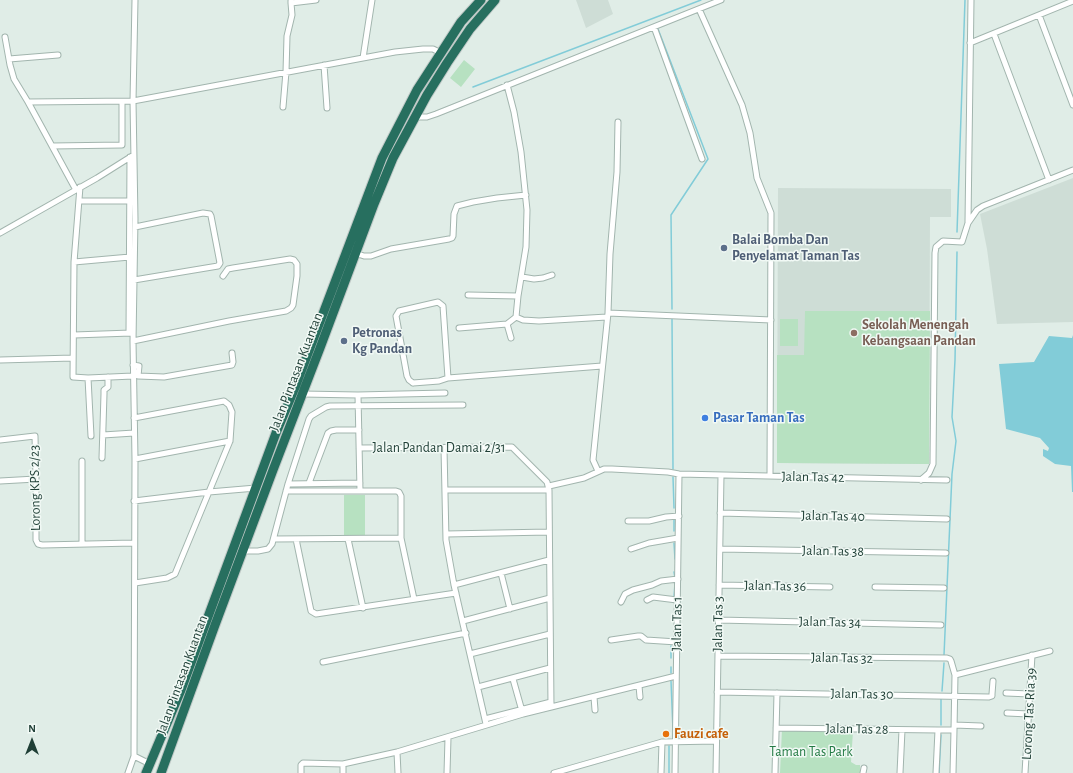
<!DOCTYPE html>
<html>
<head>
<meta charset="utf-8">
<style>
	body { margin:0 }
	#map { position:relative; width:1073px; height:773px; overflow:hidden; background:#e0ede7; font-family:"Alegreya Sans",sans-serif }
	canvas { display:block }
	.north { position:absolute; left:12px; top:721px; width:40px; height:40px; -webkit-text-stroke:3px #f1f9f5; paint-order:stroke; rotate:0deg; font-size:11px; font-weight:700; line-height:16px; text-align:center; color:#1f3f36 }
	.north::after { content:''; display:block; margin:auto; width:14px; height:18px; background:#1f3f36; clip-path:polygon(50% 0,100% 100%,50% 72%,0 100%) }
</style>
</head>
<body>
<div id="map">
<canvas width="1073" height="773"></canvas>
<div class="north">N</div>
</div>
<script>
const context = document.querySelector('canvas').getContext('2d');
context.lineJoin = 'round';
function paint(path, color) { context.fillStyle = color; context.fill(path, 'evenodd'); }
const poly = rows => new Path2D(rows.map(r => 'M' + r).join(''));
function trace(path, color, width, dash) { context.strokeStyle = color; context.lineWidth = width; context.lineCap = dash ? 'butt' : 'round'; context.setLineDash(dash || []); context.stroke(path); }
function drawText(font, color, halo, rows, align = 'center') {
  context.font = font + ' "Alegreya Sans",sans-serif'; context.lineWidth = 3; context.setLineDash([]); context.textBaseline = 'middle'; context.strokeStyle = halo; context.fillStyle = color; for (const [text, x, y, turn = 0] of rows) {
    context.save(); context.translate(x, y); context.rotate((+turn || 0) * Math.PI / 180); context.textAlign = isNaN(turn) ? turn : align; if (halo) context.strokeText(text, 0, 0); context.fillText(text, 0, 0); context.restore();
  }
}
paint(poly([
	[576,0,608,0,613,14,586,28],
	[1073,178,1073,322,997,324,987,249,980,214],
	[778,188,951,189,951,217,930,217,929,464,777,463]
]), '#ceddd6');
paint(poly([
	[464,60,475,69,461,87,450,78],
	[805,311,930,311,929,464,777,463,777,355,804,355],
	[780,319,798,319,798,346,780,346],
	[344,495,365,495,365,535,344,535],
	[782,729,853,731,851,762,856,765,860,765,860,773,780,773]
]), '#b7e1c1');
paint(poly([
	[1073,335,1073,492,1072,492,1071,466,1055,464,1043,456,1043,449,1048,451,1049,448,1040,438,1006,429,999,364,1034,362,1049,336,1072,338]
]), '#82ccd8');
trace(poly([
	[658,29,708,159,671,215,672,309],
	[473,87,701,0],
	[957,232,965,0],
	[672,319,673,469],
	[673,477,674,508],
	[674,520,674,531],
	[674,543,675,559],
	[674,572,675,578],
	[674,598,675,583],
	[671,646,671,658],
	[944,655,952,474,956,441,952,417,955,360,957,252],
	[671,673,671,667],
	[671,681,673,730],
	[942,691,944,663],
	[941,725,941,698],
	[669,773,669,746],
	[939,773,941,735]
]), '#82ccd8', 1.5);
const street = poly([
	[135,0,133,101,135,219,133,341,135,459,134,756,150,764],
	[291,1,291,3,316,0],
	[699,9,742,105,750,133,757,178,771,213,770,476],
	[1039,15,1073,105],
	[654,27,702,159],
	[994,34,1049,180],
	[5,37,10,65,14,79,28,102,76,190],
	[970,43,1073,1],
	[363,58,372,0],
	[9,59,58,55],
	[324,65,327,108],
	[507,85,514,112,521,152,527,210,526,247,518,296,516,317],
	[28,102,133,101,395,52,423,49,433,49,441,53],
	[283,107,286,72,287,36,292,15,291,3],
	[415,117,427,117,436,114,721,0],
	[52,146,122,145,122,102],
	[80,187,74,262,73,377,88,378,133,376],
	[79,201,130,201],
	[968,222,971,0],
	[0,233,97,178,132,156],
	[355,253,364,256,371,256,391,249,449,239,452,238,453,236,454,214,457,206,473,202,497,198,526,195],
	[74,262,130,257],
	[522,277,534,279,543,278,552,275],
	[134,280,218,266,220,263,211,216,210,214,203,213,135,227],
	[468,295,518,296],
	[608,313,771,320],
	[507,324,511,338],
	[459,328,507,324,516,317,523,320,539,321,607,317],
	[129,333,130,157],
	[74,335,131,333],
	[133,341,229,321,286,311,291,308,293,305,297,276,297,264,294,260,290,259,233,268,228,269,223,276],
	[0,360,73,358],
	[133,365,139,366,138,376,164,377,232,365,233,362,232,353],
	[88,378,91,436],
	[413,383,409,380,407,376,396,316,399,311,438,302,443,306,448,378],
	[413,383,439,381,448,378,602,366],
	[302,394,358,395,445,393],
	[358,395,360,491],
	[134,418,224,401,229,405,232,412,230,441,175,574,167,578,135,583],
	[103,435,134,433],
	[0,440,35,436,36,479,36,540,38,544,42,545,134,543],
	[359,448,512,447,547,482,549,490,551,707],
	[444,448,446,540,454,585,486,724],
	[102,458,104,394,104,390,108,387,108,377],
	[135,459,230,441],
	[598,471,593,460,608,313,610,254,617,172,618,122],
	[921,480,929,473,933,464,935,253,936,247,943,241,962,242,968,223,977,210,983,206,1073,170],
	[0,481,36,479],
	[309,483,328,433,331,431,336,430,359,430],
	[288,484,360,483],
	[549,486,584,478,604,469,612,469,668,472,679,474,947,480],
	[445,490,549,490],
	[286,491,396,491,399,492,401,496,401,538,414,599],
	[134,501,209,492,256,488],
	[720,513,947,519],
	[628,521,649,521,666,517,679,516],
	[446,534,549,532],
	[274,539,401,538],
	[296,539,311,611,316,614,456,593],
	[348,539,363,608],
	[82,544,82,461],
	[631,549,649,543,678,538],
	[720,549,946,553],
	[243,551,258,551,268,549,272,544,288,484,309,419,311,416,326,407,330,406,463,405],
	[501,573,510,609],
	[454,585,549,560],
	[719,585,830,587],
	[875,587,944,588],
	[647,600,653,597,677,600],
	[621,602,625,594,633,590,652,585,661,581,678,579],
	[718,620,941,625],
	[463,621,550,598],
	[611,640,638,636,641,636,646,640,677,642],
	[470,654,550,634],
	[718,656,947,658,950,659,951,661,955,675,954,730,938,730,936,773],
	[323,662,466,633],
	[955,675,1050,651],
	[513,679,522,711],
	[639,686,640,697],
	[478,687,550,668],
	[717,692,989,697,992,696,992,694,993,681],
	[1006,693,1030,694],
	[594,697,595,710],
	[1007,713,1029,714],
	[485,719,551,702],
	[954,725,981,726],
	[776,728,938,730],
	[397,752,398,773],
	[343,764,343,773],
	[128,773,134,756],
	[301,773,301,765,303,763,343,764,397,752,523,714,676,676],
	[447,773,448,738],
	[554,773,662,742,716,741],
	[661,773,662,742],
	[675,773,679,474],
	[716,773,721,475],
	[775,773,777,693],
	[863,773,864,768],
	[900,773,902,730],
	[953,773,954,730],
	[1025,773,1032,655]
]);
const highway = poly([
	[146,773,181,690,276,433,296,385,382,158,417,90,461,22,481,0],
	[161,773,215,625,273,470,320,348,374,204,393,158,427,95,447,63,470,29,495,0]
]);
trace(street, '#a2b5ae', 7);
trace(highway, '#c0c9c7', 11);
trace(street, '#fff', 5);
trace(highway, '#276f5f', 9);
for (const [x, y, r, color] of [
	[724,248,4,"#5c6f8a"],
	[854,333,4,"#8d6e63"],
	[344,341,4,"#5c6f8a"],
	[705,418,4,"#3f7fe0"],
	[666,734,4,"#e8710a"]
]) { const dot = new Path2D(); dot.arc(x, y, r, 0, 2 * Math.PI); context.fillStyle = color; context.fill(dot); trace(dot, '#f1f9f5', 1.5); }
drawText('bold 14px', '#4e5e75', '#f1f9f5', [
	["Balai Bomba Dan",732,240],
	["Penyelamat Taman Tas",732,256],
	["Petronas",352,333],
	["Kg Pandan",352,349]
], 'left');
drawText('bold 14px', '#785e54', '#f1f9f5', [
	["Sekolah Menengah",862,325],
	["Kebangsaan Pandan",862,341]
], 'left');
drawText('14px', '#1f3f36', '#f1f9f5', [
	["Jalan Pintasan Kuantan",296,372,-69],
	["Jalan Pandan Damai 2/31",439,448],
	["Jalan Tas 42",813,477,1],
	["Lorong KPS 2/23",35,488,-91],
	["Jalan Tas 40",833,516,1],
	["Jalan Tas 38",833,551,1],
	["Jalan Tas 36",775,586,1],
	["Jalan Tas 34",830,622,1],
	["Jalan Tas 1",677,624,-89],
	["Jalan Tas 3",718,624,-89],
	["Jalan Tas 32",842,658,1],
	["Jalan Pintasan Kuantan",182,675,-70],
	["Jalan Tas 30",862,694,1],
	["Lorong Tas Ria 39",1029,714,-87],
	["Jalan Tas 28",857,729,1]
]);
drawText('bold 14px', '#366cbe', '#f1f9f5', [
	["Pasar Taman Tas",713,418]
], 'left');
drawText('bold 14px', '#c56008', '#f1f9f5', [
	["Fauzi cafe",674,734]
], 'left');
drawText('14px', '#247b45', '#f1f9f5', [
	["Taman Tas Park",811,752]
]);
</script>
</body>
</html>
